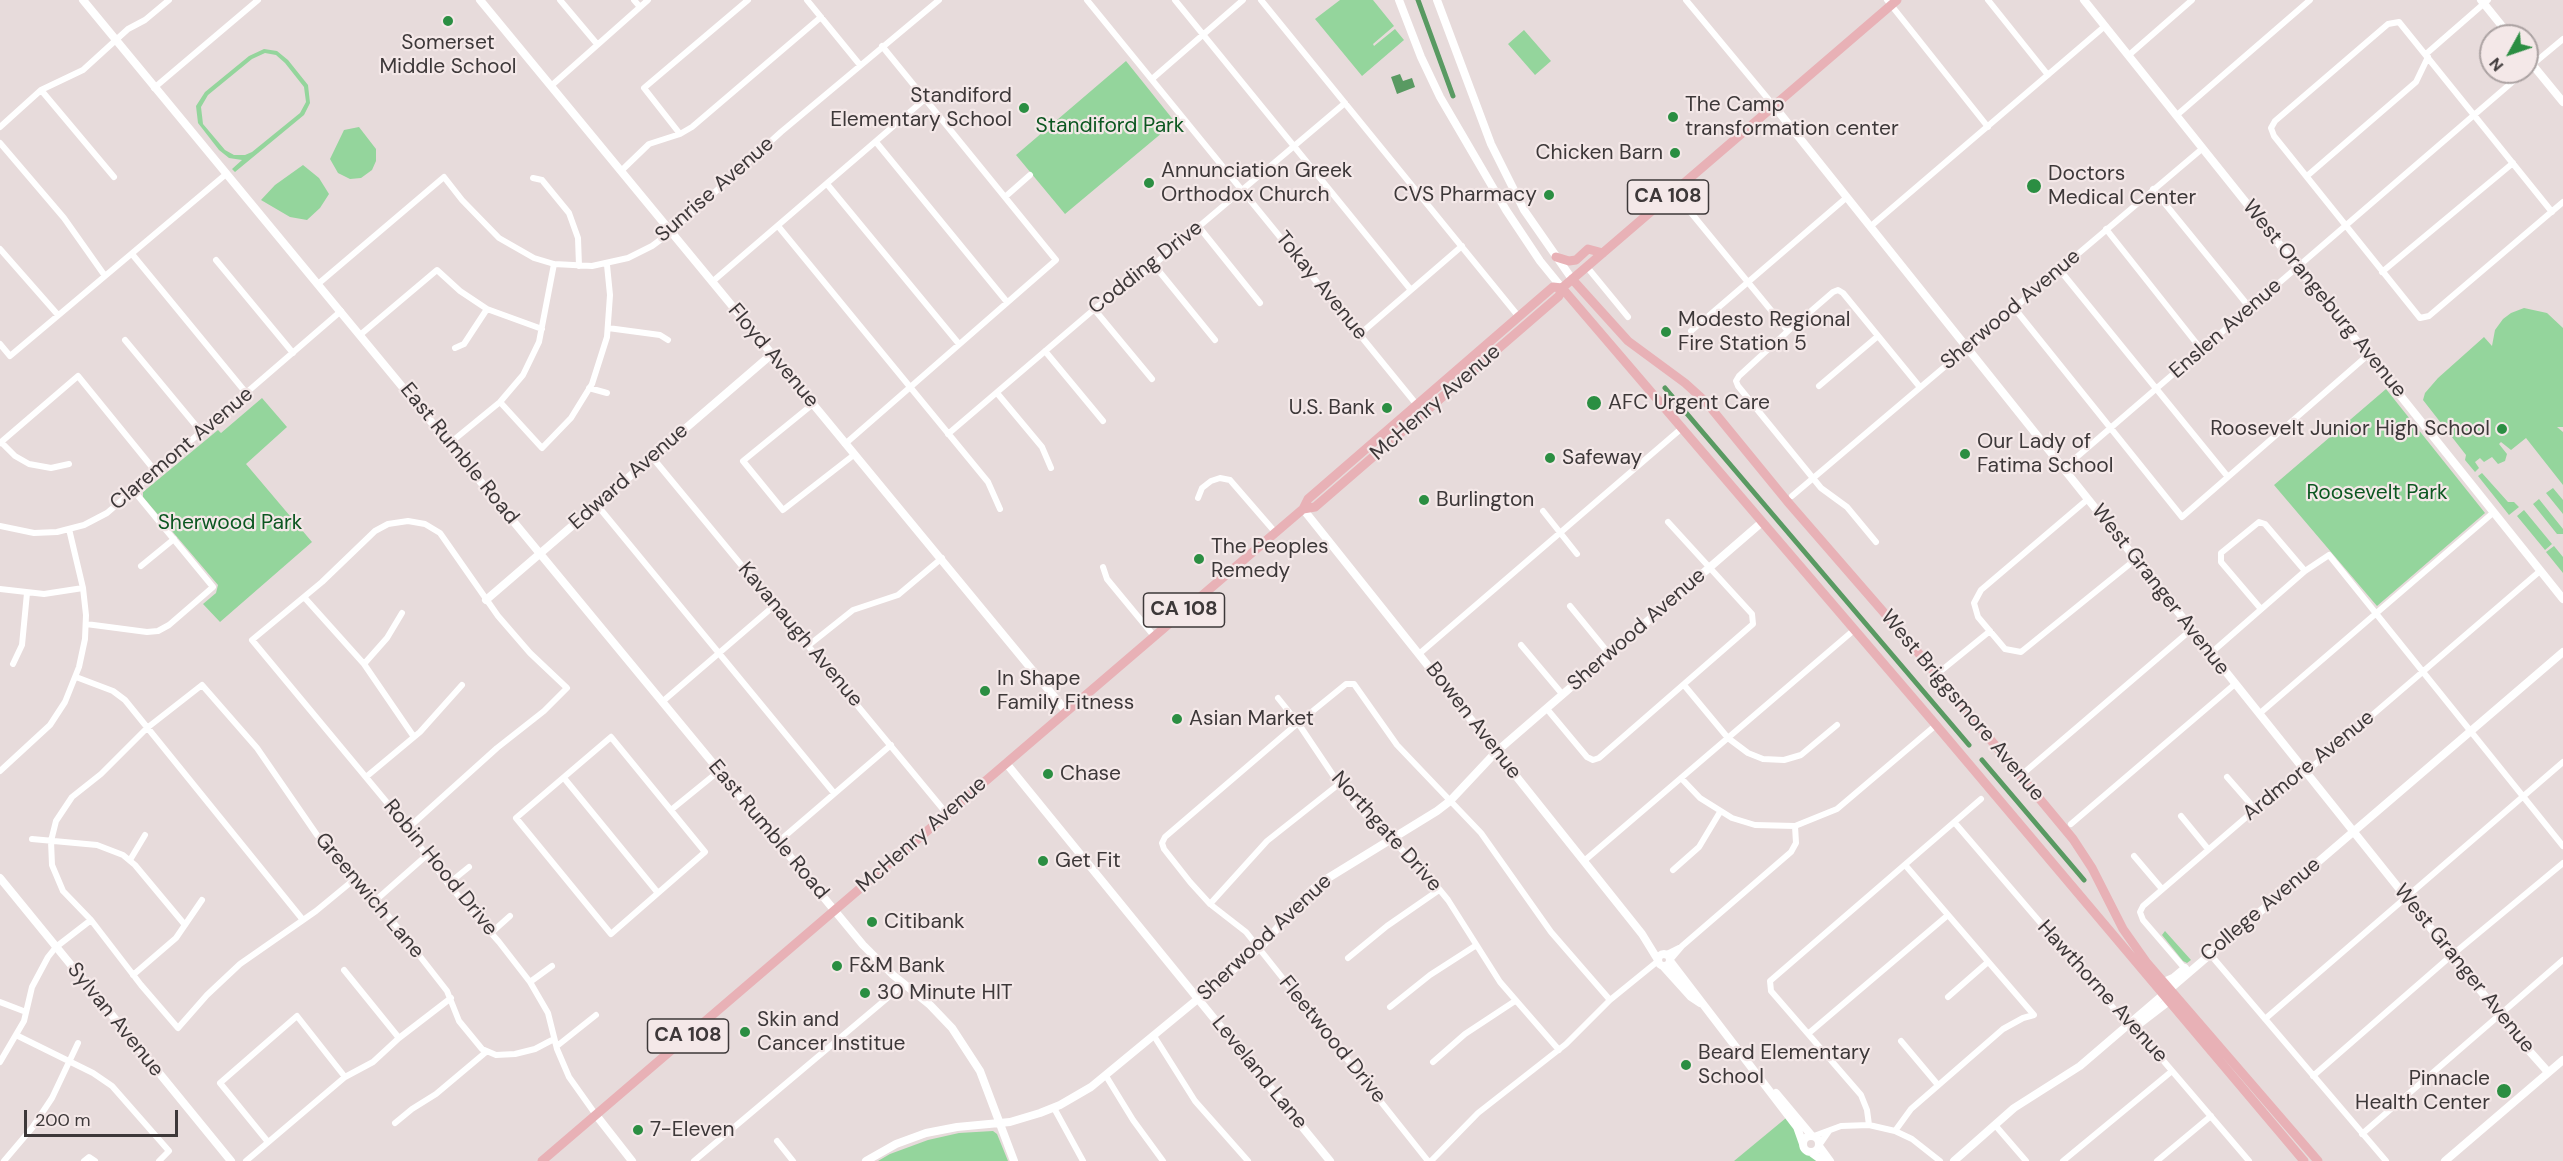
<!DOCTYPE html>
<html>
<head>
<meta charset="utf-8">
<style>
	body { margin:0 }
	#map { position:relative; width:2563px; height:1161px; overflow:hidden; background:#e7dbdb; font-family:"DM Sans",sans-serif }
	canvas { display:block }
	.north { position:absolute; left:2479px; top:24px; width:60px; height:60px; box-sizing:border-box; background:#f4e8e8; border:2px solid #aba2a2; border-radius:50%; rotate:230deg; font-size:16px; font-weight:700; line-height:24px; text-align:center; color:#3d3839 }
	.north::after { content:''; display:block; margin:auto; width:21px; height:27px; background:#2b8e42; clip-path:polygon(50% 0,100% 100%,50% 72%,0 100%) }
	.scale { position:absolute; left:24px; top:1110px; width:154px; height:27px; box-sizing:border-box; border:3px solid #3d3839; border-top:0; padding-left:8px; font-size:18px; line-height:21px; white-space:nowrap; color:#3d3839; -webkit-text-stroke:4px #f4e8e8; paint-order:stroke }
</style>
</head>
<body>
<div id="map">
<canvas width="2563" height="1161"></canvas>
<div class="north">N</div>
<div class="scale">200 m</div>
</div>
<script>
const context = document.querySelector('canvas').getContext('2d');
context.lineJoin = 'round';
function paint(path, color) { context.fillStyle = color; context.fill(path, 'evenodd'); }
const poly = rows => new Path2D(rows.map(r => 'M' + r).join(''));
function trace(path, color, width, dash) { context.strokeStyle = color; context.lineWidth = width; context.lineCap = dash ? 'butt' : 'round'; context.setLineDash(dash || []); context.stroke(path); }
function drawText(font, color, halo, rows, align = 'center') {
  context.font = font + ' "DM Sans",sans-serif'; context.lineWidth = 4.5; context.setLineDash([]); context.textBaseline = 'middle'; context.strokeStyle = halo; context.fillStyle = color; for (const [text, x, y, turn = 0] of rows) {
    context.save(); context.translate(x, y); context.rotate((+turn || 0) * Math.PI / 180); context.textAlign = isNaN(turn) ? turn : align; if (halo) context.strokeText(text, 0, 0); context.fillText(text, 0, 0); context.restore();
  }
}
paint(poly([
	[1340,0,1373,0,1394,26,1373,44,1374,46,1395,29,1404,40,1362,76,1315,19],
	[1524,30,1551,61,1535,75,1508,44],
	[264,49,277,51,288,60,308,85,310,103,304,115,235,172,232,169,242,160,229,158,219,150,198,123,196,106,205,92,249,56],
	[265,53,276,55,285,63,304,87,306,102,300,113,252,152,245,155,234,155,225,150,203,124,201,107,208,95,252,59],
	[1126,61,1175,122,1065,214,1016,155],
	[359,127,376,149,376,161,372,170,361,178,350,179,338,173,330,159,344,130],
	[303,165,319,178,329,194,320,208,307,220,290,217,261,200,275,185],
	[2524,308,2547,313,2563,328,2563,427,2557,427,2563,432,2563,485,2526,438,2511,450,2501,442,2499,444,2507,454,2505,461,2498,464,2492,457,2484,462,2480,458,2475,462,2479,468,2475,472,2465,460,2466,455,2423,400,2425,393,2438,378,2484,337,2492,346,2495,330,2503,319,2511,313],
	[2386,389,2485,513,2377,606,2274,485],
	[262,398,287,427,246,464,312,542,220,622,203,604,216,593,218,585,143,497,143,492,218,430,221,433],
	[2482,473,2508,502,2514,502,2519,507,2509,515,2478,476],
	[2553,488,2563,500,2563,514,2546,493],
	[2539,499,2563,529,2563,534,2557,534,2533,504],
	[2524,510,2552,544,2545,550,2517,516],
	[2554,546,2563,557,2563,573,2546,552],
	[2165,931,2191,960,2187,963,2183,961,2162,935],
	[1786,1118,1799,1135,1804,1152,1821,1161,1734,1161],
	[993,1131,997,1134,1008,1161,878,1161,890,1154,928,1140,959,1133]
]), '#94d59c');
paint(poly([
	[1400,74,1403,81,1412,78,1415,87,1397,94,1391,77]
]), '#599a62');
trace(poly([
	[1418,0,1453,96],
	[1665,388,1969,745],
	[1982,760,2084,880]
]), '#599a62', 5);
trace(poly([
	[560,0,597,44],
	[634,0,640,7],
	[807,0,860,65],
	[1087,0,1417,405],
	[1175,0,1411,290],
	[1261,0,1519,317],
	[1686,0,1774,106],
	[1887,0,1988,127],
	[1988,0,2048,75],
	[2426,54,2488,0],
	[2129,55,2192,0],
	[2527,69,2563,39],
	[1152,79,1243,0],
	[551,86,648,0],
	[154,88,258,0],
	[41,90,114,177],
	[2177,115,2310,0],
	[0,127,41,90,83,70,128,29,145,20,169,0],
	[680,134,644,88,748,0],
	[876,142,1007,302],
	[0,143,64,218,105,276],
	[621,171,649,144,680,134,692,127,821,17],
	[2307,176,2416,82,2428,57],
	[533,178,542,180,569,213,578,238,579,266],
	[827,184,959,344],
	[2153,189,2250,308],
	[1674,192,1788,331],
	[1005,197,1030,175],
	[2552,212,2399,22,2388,24,2275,121,2271,128,2274,136,2420,318,2429,316,2563,202],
	[778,226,988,482,1000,509],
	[1871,226,2105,26],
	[1199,227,1260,303],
	[2106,229,2201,349],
	[0,249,58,315],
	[132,254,247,394],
	[216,260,293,353],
	[1154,265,1215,340],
	[1587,267,1628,317],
	[2059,269,2228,477],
	[2382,272,2513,163],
	[712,282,925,99],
	[318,284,444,177,462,200,499,238,534,258,554,264,592,266,628,258,652,246,671,232,781,132,939,0],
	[1094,309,1152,379],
	[2015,309,2182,517,2368,355],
	[608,328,660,335,668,340],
	[1691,331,1846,198],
	[1360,334,1462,246],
	[360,335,437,270,460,291,487,309,542,329],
	[125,340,202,433],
	[0,344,10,356,225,175],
	[455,348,464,344,487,309],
	[1045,351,1103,421],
	[1819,386,1878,336],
	[589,388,607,393],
	[997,393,1042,447,1051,468],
	[500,402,542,448,571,418,592,384,607,337,610,295,607,265],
	[813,404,743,461,783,510,855,454],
	[948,434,1098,306,1125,289,1345,103],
	[1,442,15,456,29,464,51,468,69,464],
	[0,443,78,376,156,472],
	[450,443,500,402,523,375,539,342,554,264],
	[845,444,1056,260,882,46],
	[652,457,947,814],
	[2064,468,2524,72],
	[1792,496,2203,148],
	[1198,498,1202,488,1211,481,1220,478,1230,480,1275,532],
	[2088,499,1981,590,1974,603,1978,617,2005,649,2021,652,2136,559],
	[597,505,834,793],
	[1543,511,1577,554],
	[0,526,34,533,57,532,84,525,107,513,341,311],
	[1876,542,1847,507,1821,488,1738,386,1736,381,1739,376,1788,331,1833,292,1838,290,1843,293,1919,386],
	[141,566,174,539],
	[1103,567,1107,579,1154,636],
	[0,589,44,594,83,588],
	[304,597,364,664,414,737],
	[1570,606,1610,655],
	[2261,609,2221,562,2221,553,2259,522,2265,524,2305,571],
	[86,624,147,632,158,631,169,625,213,587,134,491],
	[809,645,853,610,898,595,942,558],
	[1521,645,1563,695],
	[2211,653,2305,571,2329,555,2563,846],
	[1419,654,1682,428],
	[13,664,22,645,27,593],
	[364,664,387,638,402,613],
	[1942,670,1990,631],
	[76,677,113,691,125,700,303,920],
	[1684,685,1728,738,1748,753,1763,759,1784,760,1801,755,1837,725],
	[1278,698,1298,723,1339,784,1355,805,1426,873,1448,900,1500,982,1559,1050],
	[662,702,775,605],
	[1547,709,1587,757,1593,760,1599,758,1753,624,1752,614,1668,522],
	[2259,714,2494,512],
	[611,737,705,852,611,934,516,818,611,737],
	[0,771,50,725,65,702,79,667,85,639,86,615,83,588,69,529],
	[2026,771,2192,629],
	[366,777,420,732,462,685],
	[2227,777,2255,809],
	[564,778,658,893],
	[1681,778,1700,798,1732,818,1755,825,1795,826,1837,809,1936,725],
	[671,810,719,771],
	[2181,816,2208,849],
	[1955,823,2128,1025,2161,1058,2249,1161],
	[2071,824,2235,684],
	[407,829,497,748,544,711,567,688,530,653,498,616,440,533,425,524,408,521,388,524,375,531,322,582,252,640,389,805,448,884,499,942,530,982,548,1013,557,1049,569,1077,596,1115],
	[32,839,97,845,123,855,135,865,185,925],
	[778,842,891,745],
	[2134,856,2162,889],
	[130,860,145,835],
	[1584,861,1854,630],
	[1673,870,1699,847,1720,812],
	[356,878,316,911,240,964,207,995,178,1028,141,985,91,920,63,891,52,865,51,841,56,821,72,797,101,774,147,728,202,685,257,748,317,835,376,900,447,991,459,1021,482,1049,496,1055,515,1054,535,1049,554,1039],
	[448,884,469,867],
	[376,900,427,855],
	[1210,904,1267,841,1339,784],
	[491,933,510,916],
	[2209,953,2386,1161],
	[1665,955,1679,948],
	[1348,958,1387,926,1439,890],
	[1670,960,1682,946,1791,852,1796,843,1795,826],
	[344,970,399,1038],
	[2186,970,2143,920,2140,912,2143,906,2272,795,2306,772,2540,571],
	[133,975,176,938,202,900],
	[530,982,552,966],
	[1948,997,1988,962],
	[0,1002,26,1012],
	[1390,1007,1430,975,1475,946],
	[2265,1019,2563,762],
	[1809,1033,1948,915],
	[16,1035,93,1073,112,1086,169,1151,159,1161],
	[1154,1036,1195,1101,1248,1161],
	[1901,1041,1938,1085],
	[557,1046,596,1015],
	[0,1062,24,1021,32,987,48,957,56,947,91,920],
	[1433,1062,1465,1034,1515,1001],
	[1106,1076,1133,1120,1163,1161],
	[2313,1076,2452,955,2563,863],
	[1054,1108,1083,1161],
	[395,1123,412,1109,436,1094,486,1052],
	[1869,1125,1867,1110,1861,1095,1771,991,1770,981,1981,799],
	[1995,1125,2026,1161],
	[1895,1131,1911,1109,2003,1029,2023,1018,2034,1015,1906,866],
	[2362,1134,2563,960],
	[1814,1136,1841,1126,1869,1125,1895,1131,1912,1139,1940,1161],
	[777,1141,793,1161],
	[268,1142,220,1083,297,1016,345,1077],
	[1820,1144,1829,1131],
	[4,1161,32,1128,52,1098,78,1043],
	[84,1161,89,1157,95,1161],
	[246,1161,345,1077,373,1062,399,1038,451,998],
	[694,1161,904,984],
	[1428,1161,1246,932,1210,904,1190,882,1164,849,1162,843,1165,837,1298,723,1346,684,1354,684,1397,745,1481,833,1551,932,1610,1000],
	[1431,1161,1478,1113,1566,1044,1610,1000,1658,961],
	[2063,1161,2172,1071],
	[2157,1161,2211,1116]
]), '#fff', 6);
trace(poly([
	[83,0,863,945,893,975,930,1005,952,1028,980,1071,1014,1161],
	[480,0,1066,711],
	[2084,0,2563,599],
	[2481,0,2510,36],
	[2527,58,2563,102],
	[1774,106,2524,1045,2548,1072],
	[1303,509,1642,934,1658,960],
	[486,600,772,354],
	[1006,763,1330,1161],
	'1658 960a6 6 0 1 1 12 0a6 6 0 1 1-12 0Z',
	[1670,961,1797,1127,1803,1144],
	[1663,966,1691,997,1700,1003],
	[2164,982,2173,978,2185,968],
	[2130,1025,2139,1024,2169,1001],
	[1776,1093,1812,1136],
	[596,1115,632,1161],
	'1803 1144a8 8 0 1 1 16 0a8 8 0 1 1-16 0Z',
	[1819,1146,1830,1161],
	[1812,1153,1823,1161],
	[866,1161,896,1144,926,1133,957,1127,1010,1122,1040,1113,1060,1105,1091,1087,1262,946,1304,897,1320,883,1437,811,1450,801,1496,752,1761,523],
	[1954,1161,2014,1108,2080,1066,2563,652]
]), '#fff', 8);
trace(poly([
	[1399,0,1421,57,1440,97,1506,210,1540,261,1562,288],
	[1437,0,1491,144,1524,210,1572,279],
	[0,878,231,1161],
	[2445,1161,2563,1060]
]), '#fff', 8);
trace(poly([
	[1556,257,1569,261,1576,260,1588,249,1603,253],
	[1572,279,1628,341,1685,383,1706,402,1787,501,1906,638,2073,839,2092,868,2123,929,2147,963,2318,1161],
	[1562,288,1936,725,2304,1161],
	[1303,509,1315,507,1559,296,1562,288,1897,0],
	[542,1161,1303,509,1308,499,1531,306,1553,287,1562,288]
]), '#e8b1b6', 9);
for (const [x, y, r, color] of [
	[448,21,6,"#2b8e42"],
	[1024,108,6,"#2b8e42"],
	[1673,117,6,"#2b8e42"],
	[1675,153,6,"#2b8e42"],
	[1149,183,6,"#2b8e42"],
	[2034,186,8,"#2b8e42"],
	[1549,195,6,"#2b8e42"],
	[1666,332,6,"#2b8e42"],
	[1594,403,8,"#2b8e42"],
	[1387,408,6,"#2b8e42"],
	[2502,429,6,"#2b8e42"],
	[1965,454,6,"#2b8e42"],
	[1550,458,6,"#2b8e42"],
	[1424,500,6,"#2b8e42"],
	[1199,559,6,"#2b8e42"],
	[985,691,6,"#2b8e42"],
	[1177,719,6,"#2b8e42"],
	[1048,774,6,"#2b8e42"],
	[1043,861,6,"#2b8e42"],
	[872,922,6,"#2b8e42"],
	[837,966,6,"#2b8e42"],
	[865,993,6,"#2b8e42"],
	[745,1032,6,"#2b8e42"],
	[1686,1065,6,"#2b8e42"],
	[2504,1091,8,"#2b8e42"],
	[638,1130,6,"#2b8e42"]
]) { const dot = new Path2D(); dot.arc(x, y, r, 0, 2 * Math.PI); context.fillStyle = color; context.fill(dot); trace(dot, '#f4e8e8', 2); }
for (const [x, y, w] of [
	[1668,197,81],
	[1184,610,81],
	[688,1036,81]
]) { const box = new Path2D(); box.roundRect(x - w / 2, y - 17, w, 34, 4.5); context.fillStyle = '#f4e8e8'; context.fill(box); trace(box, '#3d3839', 1.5); }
drawText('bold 20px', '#3d3839', null, [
	["CA 108",1668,197],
	["CA 108",1184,610],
	["CA 108",688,1036]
]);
drawText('21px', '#3d3839', '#f4e8e8', [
	["Somerset",448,43,"center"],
	["Middle School",448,67,"center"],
	["Standiford",1012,96,"right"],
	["Elementary School",1012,120,"right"],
	["The Camp",1685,105],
	["transformation center",1685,129],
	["Chicken Barn",1663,153,"right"],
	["Annunciation Greek",1161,171],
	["Orthodox Church",1161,195],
	["Doctors",2048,174],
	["Medical Center",2048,198],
	["CVS Pharmacy",1537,195,"right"],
	["Modesto Regional",1678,320],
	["Fire Station 5",1678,344],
	["AFC Urgent Care",1608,403],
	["U.S. Bank",1375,408,"right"],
	["Roosevelt Junior High School",2490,429,"right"],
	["Our Lady of",1977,442],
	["Fatima School",1977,466],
	["Safeway",1562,458],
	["Burlington",1436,500],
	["The Peoples",1211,547],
	["Remedy",1211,571],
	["In Shape",997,679],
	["Family Fitness",997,703],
	["Asian Market",1189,719],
	["Chase",1060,774],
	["Get Fit",1055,861],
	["Citibank",884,922],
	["F&M Bank",849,966],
	["30 Minute HIT",877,993],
	["Skin and",757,1020],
	["Cancer Institue",757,1044],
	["Beard Elementary",1698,1053],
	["School",1698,1077],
	["Pinnacle",2490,1079,"right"],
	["Health Center",2490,1103,"right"],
	["7-Eleven",650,1130]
], 'left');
drawText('21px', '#0c5721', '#f4e8e8', [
	["Standiford Park",1110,126],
	["Roosevelt Park",2377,493],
	["Sherwood Park",230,523]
]);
drawText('21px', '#3d3839', '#f4e8e8', [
	["Sunrise Avenue",715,190,-41],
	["Codding Drive",1146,268,-38],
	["Tokay Avenue",1321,286,51],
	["West Orangeburg Avenue",2324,299,51],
	["Sherwood Avenue",2011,310,-40],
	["Enslen Avenue",2226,329,-41],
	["Floyd Avenue",773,356,50],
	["McHenry Avenue",1436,403,-41],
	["Claremont Avenue",182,449,-40],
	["East Rumble Road",459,454,51],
	["Edward Avenue",629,477,-41],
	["West Granger Avenue",2160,590,52],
	["Sherwood Avenue",1637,630,-41],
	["Kavanaugh Avenue",800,635,50],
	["West Briggsmore Avenue",1962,706,50],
	["Bowen Avenue",1473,721,52],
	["Ardmore Avenue",2309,766,-39],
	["East Rumble Road",768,830,50],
	["Northgate Drive",1386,832,48],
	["McHenry Avenue",922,835,-41],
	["Robin Hood Drive",440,868,51],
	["Greenwich Lane",369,896,50],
	["College Avenue",2261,910,-40],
	["Sherwood Avenue",1265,938,-43],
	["West Granger Avenue",2464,969,51],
	["Hawthorne Avenue",2102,992,48],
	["Sylvan Avenue",115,1020,51],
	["Fleetwood Drive",1332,1040,51],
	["Leveland Lane",1259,1073,51]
]);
</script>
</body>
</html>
